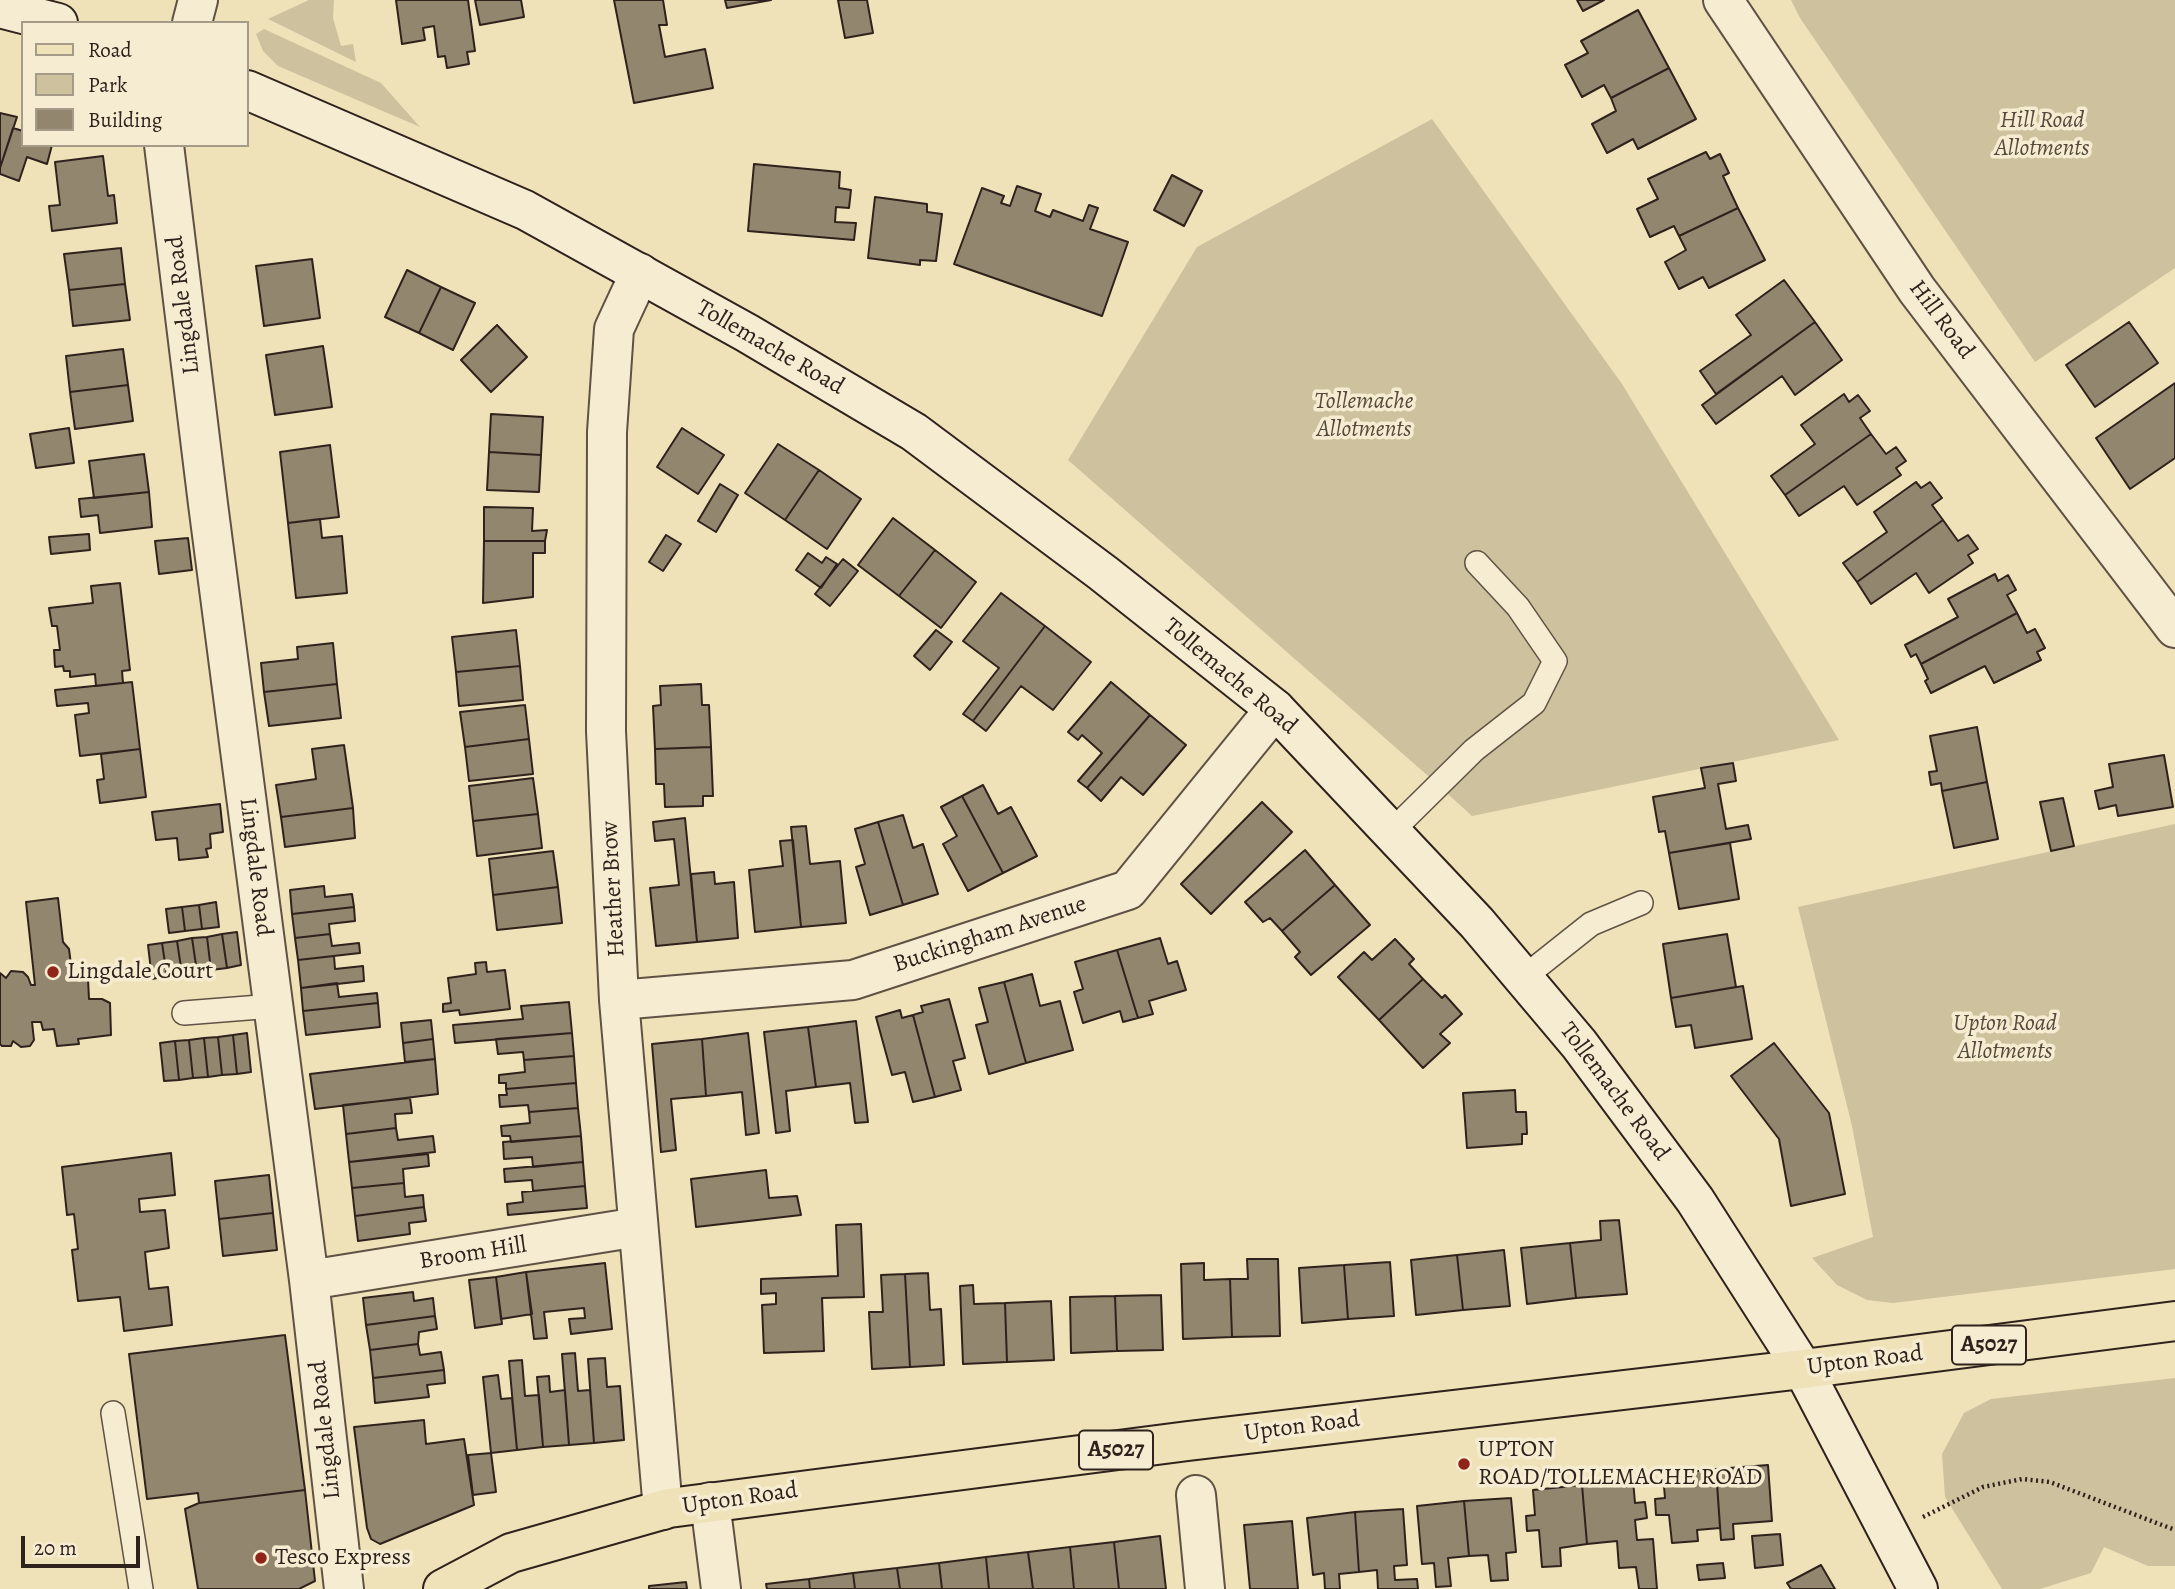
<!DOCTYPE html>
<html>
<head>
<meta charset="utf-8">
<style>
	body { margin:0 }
	#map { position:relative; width:2175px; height:1589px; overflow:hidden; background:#efe2b8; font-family:Alegreya,serif }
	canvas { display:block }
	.legend { position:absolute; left:21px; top:21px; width:228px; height:126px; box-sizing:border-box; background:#f5ecd1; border:2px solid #a69b89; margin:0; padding:9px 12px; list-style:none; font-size:21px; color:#2f221d }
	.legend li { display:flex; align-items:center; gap:14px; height:35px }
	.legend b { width:35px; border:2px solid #a69b89 }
	.scale { position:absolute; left:21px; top:1536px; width:119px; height:32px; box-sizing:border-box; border:4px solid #2f221d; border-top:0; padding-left:9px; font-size:21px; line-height:24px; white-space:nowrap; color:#2f221d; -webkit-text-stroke:5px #f5ecd1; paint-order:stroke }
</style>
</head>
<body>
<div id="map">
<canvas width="2175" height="1589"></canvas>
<ul class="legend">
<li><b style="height:9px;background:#efe2b8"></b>Road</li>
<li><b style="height:19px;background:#cec19e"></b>Park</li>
<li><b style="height:19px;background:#93866e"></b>Building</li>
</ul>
<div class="scale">20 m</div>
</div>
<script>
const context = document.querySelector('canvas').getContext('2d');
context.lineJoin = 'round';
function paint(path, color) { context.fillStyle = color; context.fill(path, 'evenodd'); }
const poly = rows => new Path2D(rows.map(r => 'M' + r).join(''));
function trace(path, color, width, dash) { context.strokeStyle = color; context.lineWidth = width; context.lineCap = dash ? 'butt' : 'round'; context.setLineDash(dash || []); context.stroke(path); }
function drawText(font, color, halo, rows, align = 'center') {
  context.font = font + ' Alegreya,serif'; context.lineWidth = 7; context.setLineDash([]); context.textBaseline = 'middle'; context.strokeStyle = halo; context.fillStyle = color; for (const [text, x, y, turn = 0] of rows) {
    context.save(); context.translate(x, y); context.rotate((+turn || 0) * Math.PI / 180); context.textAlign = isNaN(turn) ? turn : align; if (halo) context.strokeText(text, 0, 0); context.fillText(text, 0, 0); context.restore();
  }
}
paint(poly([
	[309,0,334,0,333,18,341,46,353,44,356,62,268,19],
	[1791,0,2175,0,2175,268,2035,362,1800,18],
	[264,29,381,83,420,127,278,66,263,51,256,34],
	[1432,119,1622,384,1839,740,1472,816,1427,775,1068,460,1197,247],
	[2175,824,2175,1269,1893,1303,1867,1300,1837,1285,1812,1258,1873,1237,1852,1126,1798,907],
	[2175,1378,2175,1566,2148,1566,2104,1547,2091,1573,2040,1589,2002,1589,1945,1497,1942,1454,1964,1413,1991,1399]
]), '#cec19e');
const building = poly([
	[396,0,468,0,475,51,467,52,469,64,447,68,445,56,438,57,434,26,423,28,425,40,402,44,396,0],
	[475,0,521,0,524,17,480,25,475,0],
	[614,0,663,0,667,25,659,25,665,57,705,49,713,88,634,103,614,0],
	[725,0,771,0,727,8,725,0],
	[838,0,867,0,873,33,845,38,838,0],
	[1577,0,1604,0,1583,11,1577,0],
	[1638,10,1669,68,1611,98,1604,85,1582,97,1565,65,1588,53,1581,41,1638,10],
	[1669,68,1696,119,1638,149,1633,139,1607,153,1592,124,1616,111,1611,98,1669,68],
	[0,113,17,117,0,168,0,113],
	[13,128,23,131,23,145,52,145,47,164,27,157,19,181,0,174,0,168,13,128],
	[1706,152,1710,159,1720,154,1729,173,1723,176,1738,208,1679,236,1674,226,1650,237,1637,209,1658,199,1648,179,1706,152],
	[103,156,108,196,114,195,117,223,52,231,49,206,60,205,55,162,103,156],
	[754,164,840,172,839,188,851,190,849,208,836,207,835,222,856,223,854,240,748,231,754,164],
	[1172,175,1202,191,1184,226,1154,210,1172,175],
	[1017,186,1041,194,1035,211,1050,217,1053,210,1083,221,1089,205,1098,208,1090,229,1128,242,1102,316,954,264,982,188,1004,196,1001,203,1010,206,1017,186],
	[875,197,927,204,927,212,942,214,936,261,920,260,920,265,868,258,875,197],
	[1738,208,1765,260,1709,288,1703,277,1679,289,1665,262,1686,250,1679,236,1738,208],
	[121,248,125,284,69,290,64,254,121,248],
	[312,259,320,318,264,326,256,266,312,259],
	[407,270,441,287,419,333,385,317,407,270],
	[1784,280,1815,322,1716,394,1700,371,1751,335,1736,315,1784,280],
	[125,284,130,320,73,326,69,290,125,284],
	[441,287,475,303,453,350,419,333,441,287],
	[1815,322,1842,360,1795,395,1782,376,1716,424,1702,405,1815,322],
	[2129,322,2158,363,2095,407,2066,365,2129,322],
	[497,325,527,357,491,392,461,360,497,325],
	[323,346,332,407,275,415,266,355,323,346],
	[123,349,128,385,70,392,66,356,123,349],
	[2175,383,2175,458,2130,489,2096,438,2175,383],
	[128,385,133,421,75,429,70,392,128,385],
	[1844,394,1849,402,1858,395,1870,411,1860,418,1871,434,1785,495,1771,476,1815,444,1801,425,1844,394],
	[491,414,543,417,541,455,489,452,491,414],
	[69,428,74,463,36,468,30,434,69,428],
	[682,428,724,455,698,494,657,467,682,428],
	[1871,434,1886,454,1896,447,1906,461,1896,468,1901,475,1857,505,1844,486,1799,516,1785,495,1871,434],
	[778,444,819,470,785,520,745,493,778,444],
	[330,445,339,517,288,523,280,452,330,445],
	[489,452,541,455,539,492,487,490,489,452],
	[144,454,149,492,94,498,89,461,144,454],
	[819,470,861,499,827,549,785,520,819,470],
	[1916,482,1921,488,1930,482,1942,498,1932,505,1943,520,1857,582,1843,563,1887,532,1874,512,1916,482],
	[720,484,738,495,716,532,698,521,720,484],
	[149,492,152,527,100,533,98,515,81,517,79,499,149,492],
	[484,507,533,508,532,531,547,530,545,541,484,541,484,507],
	[893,518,935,550,899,596,858,565,893,518],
	[320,519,322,538,342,536,347,593,296,598,288,523,320,519],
	[1943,520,1958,541,1968,535,1978,549,1968,555,1973,563,1929,593,1916,573,1871,604,1857,582,1943,520],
	[89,534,90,550,51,554,49,537,89,534],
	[666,535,681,544,663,571,649,562,666,535],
	[188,538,192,570,159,574,155,541,188,538],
	[484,541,545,541,545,553,533,553,533,597,483,603,484,541],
	[935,550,976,582,941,628,899,596,935,550],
	[808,553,822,563,826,557,837,564,821,588,796,570,808,553],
	[843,559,858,571,830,606,815,594,843,559],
	[1995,574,1998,581,2008,575,2016,590,2007,595,2017,613,1921,664,1916,654,1911,657,1905,645,1958,617,1948,599,1995,574],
	[120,583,130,670,122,671,123,683,96,686,95,674,70,677,70,671,64,671,63,666,55,667,54,650,60,650,57,626,52,626,49,608,93,603,91,586,120,583],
	[1001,593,1045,626,973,721,963,714,999,668,963,641,1001,593],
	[2017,613,2027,633,2035,629,2045,648,2037,652,2041,660,1994,683,1985,666,1931,693,1925,681,1928,679,1921,664,2017,613],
	[1045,626,1091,662,1053,710,1021,686,986,731,973,721,1045,626],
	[516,630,520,666,456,672,452,637,516,630],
	[936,630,952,642,930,670,914,656,936,630],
	[333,643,337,684,264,692,261,663,298,659,297,647,333,643],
	[520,666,523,700,459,706,456,672,520,666],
	[132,682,140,749,80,756,75,715,89,713,88,703,57,706,55,690,132,682],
	[1111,682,1150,715,1087,788,1078,781,1102,753,1082,735,1078,740,1068,732,1111,682],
	[337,684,341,718,269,726,264,692,337,684],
	[701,684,702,705,709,705,711,747,655,749,653,706,661,705,660,686,701,684],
	[525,705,529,739,465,747,460,712,525,705],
	[1150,715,1186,745,1143,795,1121,777,1101,801,1087,788,1150,715],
	[1977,727,1987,782,1942,791,1941,783,1931,785,1929,772,1937,771,1930,736,1977,727],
	[529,739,533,774,469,781,465,747,529,739],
	[344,745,353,808,281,817,276,785,316,779,312,749,344,745],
	[711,747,713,796,703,796,703,806,665,807,664,784,656,784,655,749,711,747],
	[140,749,146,797,100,803,97,780,104,779,101,754,140,749],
	[2164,755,2173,807,2118,816,2116,805,2099,809,2095,791,2113,787,2109,764,2164,755],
	[1733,763,1736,781,1718,784,1726,829,1748,825,1751,839,1669,853,1665,831,1659,832,1653,797,1705,788,1701,768,1733,763],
	[533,778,538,814,473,821,469,786,533,778],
	[1987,782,1998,839,1954,848,1942,791,1987,782],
	[983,785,998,814,1011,807,1037,856,1003,873,962,796,983,785],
	[962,796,1003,873,968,891,943,844,957,836,941,807,962,796],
	[2063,798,2074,846,2051,851,2040,802,2063,798],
	[1262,802,1292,832,1211,914,1181,884,1262,802],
	[220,804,223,832,210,834,211,848,206,849,208,857,179,860,177,838,156,840,152,812,220,804],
	[353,808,355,838,285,847,281,817,353,808],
	[538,814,542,848,477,856,473,821,538,814],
	[903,815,913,848,923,844,938,894,903,905,878,822,903,815],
	[685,818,697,942,656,946,650,888,679,885,674,839,655,841,653,822,685,818],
	[878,822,903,905,870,915,856,867,865,864,855,829,878,822],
	[806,826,810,864,840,861,846,923,801,927,791,827,806,826],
	[793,840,801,927,755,932,749,870,783,866,780,841,793,840],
	[1730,843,1739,899,1679,909,1669,853,1730,843],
	[1305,850,1335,885,1282,931,1270,918,1263,922,1245,902,1305,850],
	[553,851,558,887,493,895,489,859,553,851],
	[714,872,715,884,734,882,738,938,697,942,691,874,714,872],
	[1335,885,1370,925,1311,975,1295,957,1300,952,1282,931,1335,885],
	[324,886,325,897,352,894,354,907,292,914,290,890,324,886],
	[558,887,562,923,497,930,493,895,558,887],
	[58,898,63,942,69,949,73,980,88,979,89,999,102,999,110,1003,111,1035,78,1039,79,1044,57,1046,54,1029,43,1030,41,1022,32,1022,34,1040,30,1046,21,1047,13,1041,11,1046,2,1046,0,1044,0,973,6,978,11,971,23,972,28,977,31,985,35,985,26,902,58,898],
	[216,902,219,927,202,929,199,905,216,902],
	[199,905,202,929,185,931,182,907,199,905],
	[182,907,185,931,169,933,166,909,182,907],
	[354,907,355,921,329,924,330,934,295,938,292,914,354,907],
	[237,932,241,965,227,968,222,934,237,932],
	[222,934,227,968,211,970,207,937,222,934],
	[330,934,332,946,359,943,360,953,298,960,295,938,330,934],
	[1727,934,1736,987,1671,998,1663,944,1727,934],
	[207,937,211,970,197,972,192,938,207,937],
	[192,938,197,972,182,974,177,941,192,938],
	[1160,938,1168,964,1177,961,1186,990,1149,1001,1153,1014,1138,1018,1117,950,1160,938],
	[1395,939,1414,959,1409,964,1423,979,1379,1020,1338,977,1364,952,1372,960,1395,939],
	[177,941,182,974,167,976,162,943,177,941],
	[162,943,167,976,152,979,148,945,162,943],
	[1117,950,1138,1018,1123,1022,1120,1011,1083,1023,1074,992,1083,989,1075,962,1117,950],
	[334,956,335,969,363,966,364,981,301,988,298,960,334,956],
	[486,962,487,972,505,970,510,1009,460,1015,459,1010,443,1012,443,1004,451,1003,448,978,476,974,475,963,486,962],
	[1032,974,1040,1006,1060,1001,1073,1050,1026,1063,1004,982,1032,974],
	[1423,979,1442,998,1445,995,1462,1014,1440,1034,1450,1043,1423,1068,1379,1020,1423,979],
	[1004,982,1026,1063,989,1074,976,1025,988,1022,979,988,1004,982],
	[337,983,339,997,377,993,378,1003,303,1011,301,988,337,983],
	[1743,986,1752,1039,1695,1048,1691,1025,1676,1027,1671,998,1743,986],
	[949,999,965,1058,953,1061,961,1090,935,1097,913,1015,923,1012,921,1006,949,999],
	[569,1002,572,1033,455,1043,453,1025,523,1019,521,1006,569,1002],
	[378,1003,380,1027,306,1035,303,1011,378,1003],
	[900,1010,902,1018,913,1015,935,1097,913,1102,905,1072,892,1075,876,1017,900,1010],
	[431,1020,433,1039,403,1043,401,1023,431,1020],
	[856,1021,868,1122,855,1123,850,1083,816,1087,808,1027,856,1021],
	[808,1027,816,1087,786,1091,790,1131,776,1133,764,1032,808,1027],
	[247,1033,251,1072,237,1074,233,1035,247,1033],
	[572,1033,574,1056,524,1060,523,1052,498,1054,496,1039,572,1033],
	[748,1033,759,1133,746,1135,742,1092,706,1096,702,1039,748,1033],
	[233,1035,237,1074,222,1075,218,1037,233,1035],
	[218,1037,222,1075,208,1077,204,1038,218,1037],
	[204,1038,208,1077,193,1078,189,1040,204,1038],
	[433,1039,435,1059,405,1062,403,1043,433,1039],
	[702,1039,706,1096,671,1099,676,1150,661,1152,652,1044,702,1039],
	[189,1040,193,1078,179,1080,175,1041,189,1040],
	[175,1041,179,1080,164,1081,160,1043,175,1041],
	[1774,1043,1829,1113,1845,1194,1791,1206,1779,1139,1731,1076,1774,1043],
	[574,1056,576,1083,506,1089,506,1083,499,1083,499,1075,525,1072,524,1060,574,1056],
	[435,1059,438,1094,315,1109,310,1074,435,1059],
	[576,1083,578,1108,529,1112,528,1105,500,1107,499,1095,507,1095,506,1089,576,1083],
	[1515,1090,1516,1112,1526,1112,1527,1134,1522,1134,1522,1144,1467,1148,1463,1093,1515,1090],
	[410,1098,412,1113,395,1114,396,1128,346,1134,343,1105,410,1098],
	[578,1108,581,1136,511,1142,510,1136,502,1136,501,1126,530,1123,529,1112,578,1108],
	[396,1128,398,1140,433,1136,435,1152,349,1162,346,1134,396,1128],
	[581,1136,583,1162,533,1167,532,1157,504,1159,503,1142,581,1136],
	[171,1153,175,1195,139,1199,140,1212,165,1210,169,1248,145,1252,149,1289,168,1287,172,1325,124,1331,120,1297,78,1301,72,1250,78,1249,74,1214,67,1215,62,1167,171,1153],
	[428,1154,429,1166,403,1169,404,1183,352,1188,349,1162,428,1154],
	[583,1162,585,1186,533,1191,532,1180,505,1182,504,1169,583,1162],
	[766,1170,769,1198,797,1196,801,1215,696,1227,691,1179,766,1170],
	[269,1175,273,1213,219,1219,215,1181,269,1175],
	[404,1183,405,1197,423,1195,424,1207,355,1216,352,1188,404,1183],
	[585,1186,587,1208,508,1215,507,1204,523,1202,522,1192,585,1186],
	[424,1207,426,1221,409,1223,410,1234,358,1241,355,1216,424,1207],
	[273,1213,277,1250,223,1256,219,1219,273,1213],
	[1619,1220,1627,1294,1576,1298,1570,1243,1601,1240,1600,1221,1619,1220],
	[861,1224,864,1297,822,1298,824,1351,764,1353,762,1305,776,1304,776,1293,761,1294,761,1279,838,1276,836,1225,861,1224],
	[1570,1243,1576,1298,1527,1304,1521,1248,1570,1243],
	[1504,1250,1510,1306,1463,1310,1457,1255,1504,1250],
	[1457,1255,1463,1310,1416,1315,1411,1260,1457,1255],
	[1247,1259,1278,1259,1280,1336,1232,1337,1230,1279,1248,1279,1247,1259],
	[1390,1262,1394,1316,1348,1319,1344,1265,1390,1262],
	[605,1263,612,1329,571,1334,569,1319,585,1318,584,1308,544,1312,547,1338,534,1339,526,1272,605,1263],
	[1204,1263,1204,1280,1230,1279,1232,1337,1183,1339,1181,1264,1204,1263],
	[1344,1265,1348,1319,1302,1323,1299,1268,1344,1265],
	[526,1272,532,1314,501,1319,496,1277,526,1272],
	[928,1273,930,1310,941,1309,944,1365,910,1367,905,1274,928,1273],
	[905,1274,910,1367,872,1369,869,1312,883,1312,881,1275,905,1274],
	[496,1277,502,1324,475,1328,469,1280,496,1277],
	[973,1285,974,1304,1005,1303,1007,1362,963,1364,960,1286,973,1285],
	[413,1292,414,1301,433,1298,435,1316,366,1325,363,1298,413,1292],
	[1161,1295,1163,1350,1117,1351,1115,1296,1161,1295],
	[1115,1296,1117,1351,1071,1353,1070,1297,1115,1296],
	[1051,1301,1054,1360,1007,1362,1005,1303,1051,1301],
	[435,1316,437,1329,419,1332,418,1344,370,1350,366,1325,435,1316],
	[285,1335,305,1490,199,1503,198,1493,147,1499,129,1354,285,1335],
	[418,1344,420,1355,441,1352,444,1370,373,1378,370,1350,418,1344],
	[575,1353,578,1391,590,1390,594,1443,569,1445,562,1354,575,1353],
	[605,1358,607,1387,620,1386,624,1440,594,1443,588,1359,605,1358],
	[522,1360,525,1396,539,1395,543,1447,517,1450,509,1361,522,1360],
	[444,1370,445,1383,427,1385,429,1397,375,1403,373,1378,444,1370],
	[498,1375,501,1399,512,1398,517,1450,491,1453,483,1377,498,1375],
	[549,1376,550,1392,565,1390,569,1445,543,1447,537,1377,549,1376],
	[424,1420,426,1444,464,1439,474,1505,380,1544,371,1539,367,1528,354,1427,424,1420],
	[491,1453,496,1492,473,1495,468,1455,491,1453],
	[1768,1465,1772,1521,1733,1524,1734,1539,1721,1540,1716,1469,1768,1465],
	[1716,1469,1720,1528,1697,1530,1698,1541,1672,1543,1669,1515,1656,1515,1655,1499,1665,1498,1663,1475,1716,1469],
	[1633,1480,1635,1503,1645,1502,1647,1518,1635,1520,1637,1540,1653,1539,1657,1589,1639,1589,1636,1567,1619,1568,1617,1541,1587,1544,1582,1485,1633,1480],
	[1582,1485,1587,1544,1560,1548,1561,1566,1542,1567,1539,1530,1527,1531,1526,1516,1535,1515,1533,1490,1582,1485],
	[305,1490,315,1581,299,1589,198,1589,185,1509,199,1503,305,1490],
	[1511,1498,1516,1552,1506,1553,1508,1580,1491,1581,1488,1555,1469,1556,1464,1501,1511,1498],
	[1464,1501,1469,1556,1448,1558,1451,1586,1436,1587,1434,1563,1422,1564,1417,1506,1464,1501],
	[1403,1509,1407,1565,1394,1566,1395,1580,1417,1579,1418,1589,1378,1589,1377,1570,1359,1572,1355,1512,1403,1509],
	[1355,1512,1359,1572,1339,1574,1340,1589,1325,1589,1324,1573,1313,1575,1307,1518,1355,1512],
	[1292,1521,1298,1589,1250,1589,1244,1525,1292,1521],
	[1780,1534,1783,1565,1755,1568,1752,1536,1780,1534],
	[1160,1536,1166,1589,1119,1589,1114,1542,1160,1536],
	[1114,1542,1119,1589,1074,1589,1070,1547,1114,1542],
	[1070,1547,1074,1589,1033,1589,1028,1552,1070,1547],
	[1028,1552,1033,1589,989,1589,986,1557,1028,1552],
	[986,1557,989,1589,942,1589,939,1563,986,1557],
	[939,1563,942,1589,900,1589,897,1568,939,1563],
	[1723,1563,1725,1578,1699,1580,1697,1565,1723,1563],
	[1821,1565,1835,1589,1791,1589,1787,1583,1821,1565],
	[897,1568,900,1589,855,1589,853,1573,897,1568],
	[853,1573,855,1589,810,1589,809,1579,853,1573],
	[809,1579,810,1589,767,1589,766,1584,809,1579],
	[686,1582,687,1589,649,1589,649,1586,686,1582]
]);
paint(building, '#93866e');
trace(building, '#2f221d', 2);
const lane = poly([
	[1391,832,1474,750,1534,703,1555,661,1518,607,1477,563],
	[1523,978,1591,924,1641,903],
	[184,1013,273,1006],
	[113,1413,141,1589]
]);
const street = poly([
	[1723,0,1917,290,2175,628],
	[192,23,198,0],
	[164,145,208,504,309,1280,344,1589],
	[640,273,614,329,607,432,606,731,619,1000,663,1510],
	[619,1000,853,980,1128,890,1275,709],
	[309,1280,638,1227],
	[1196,1495,1205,1589],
	[710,1502,721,1589]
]);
const secondary = poly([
	[0,8,58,23],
	[247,90,525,210,747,333,914,432,1103,573,1275,709,1477,923,1579,1044,1695,1200,1803,1369,1918,1589]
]);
const primary = poly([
	[443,1589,511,1553,669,1508,1188,1441,1803,1369,2175,1321]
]);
trace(lane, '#5f5244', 26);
trace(street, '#5f5244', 42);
trace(secondary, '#2f221d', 42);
trace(primary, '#2f221d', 42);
trace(poly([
	[1923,1517,1983,1487,2022,1479,2050,1482,2175,1530]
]), '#2f221d', 4.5, [2, 3.5]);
trace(lane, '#f5ecd1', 23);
trace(street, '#f5ecd1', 38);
trace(secondary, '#f5ecd1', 38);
trace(primary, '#efe2b8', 38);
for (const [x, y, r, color] of [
	[53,972,7,"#8f2418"],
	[1464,1464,7,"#8f2418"],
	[261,1558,7,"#8f2418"]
]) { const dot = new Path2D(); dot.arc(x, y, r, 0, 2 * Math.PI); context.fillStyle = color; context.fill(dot); trace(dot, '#f5ecd1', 2.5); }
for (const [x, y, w] of [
	[1989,1345,74],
	[1116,1450,74]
]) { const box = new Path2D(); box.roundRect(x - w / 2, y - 19.5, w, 39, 5); context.fillStyle = '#f5ecd1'; context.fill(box); trace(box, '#2f221d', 2); }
drawText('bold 23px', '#2f221d', null, [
	["A5027",1989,1345],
	["A5027",1116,1450]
]);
drawText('italic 24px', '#574a3d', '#f5ecd1', [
	["Hill Road",2042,121],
	["Allotments",2042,149],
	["Tollemache",1364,402],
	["Allotments",1364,430],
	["Upton Road",2005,1024],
	["Allotments",2005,1052]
]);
drawText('24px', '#2f221d', '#f5ecd1', [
	["Lingdale Road",184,305,-97],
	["Hill Road",1941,320,53],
	["Tollemache Road",770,348,30],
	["Tollemache Road",1230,677,40],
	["Lingdale Road",255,867,83],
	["Heather Brow",614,889,-93],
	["Buckingham Avenue",990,935,-18],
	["Tollemache Road",1614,1092,53],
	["Broom Hill",473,1254,-9],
	["Upton Road",1865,1361,-7],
	["Upton Road",1302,1427,-7],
	["Lingdale Road",326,1430,-96],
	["Upton Road",740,1499,-8]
]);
drawText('24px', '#2f221d', '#f5ecd1', [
	["Lingdale Court",67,972],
	["UPTON",1478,1450],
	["ROAD/TOLLEMACHE ROAD",1478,1478],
	["Tesco Express",275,1558]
], 'left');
</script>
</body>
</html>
